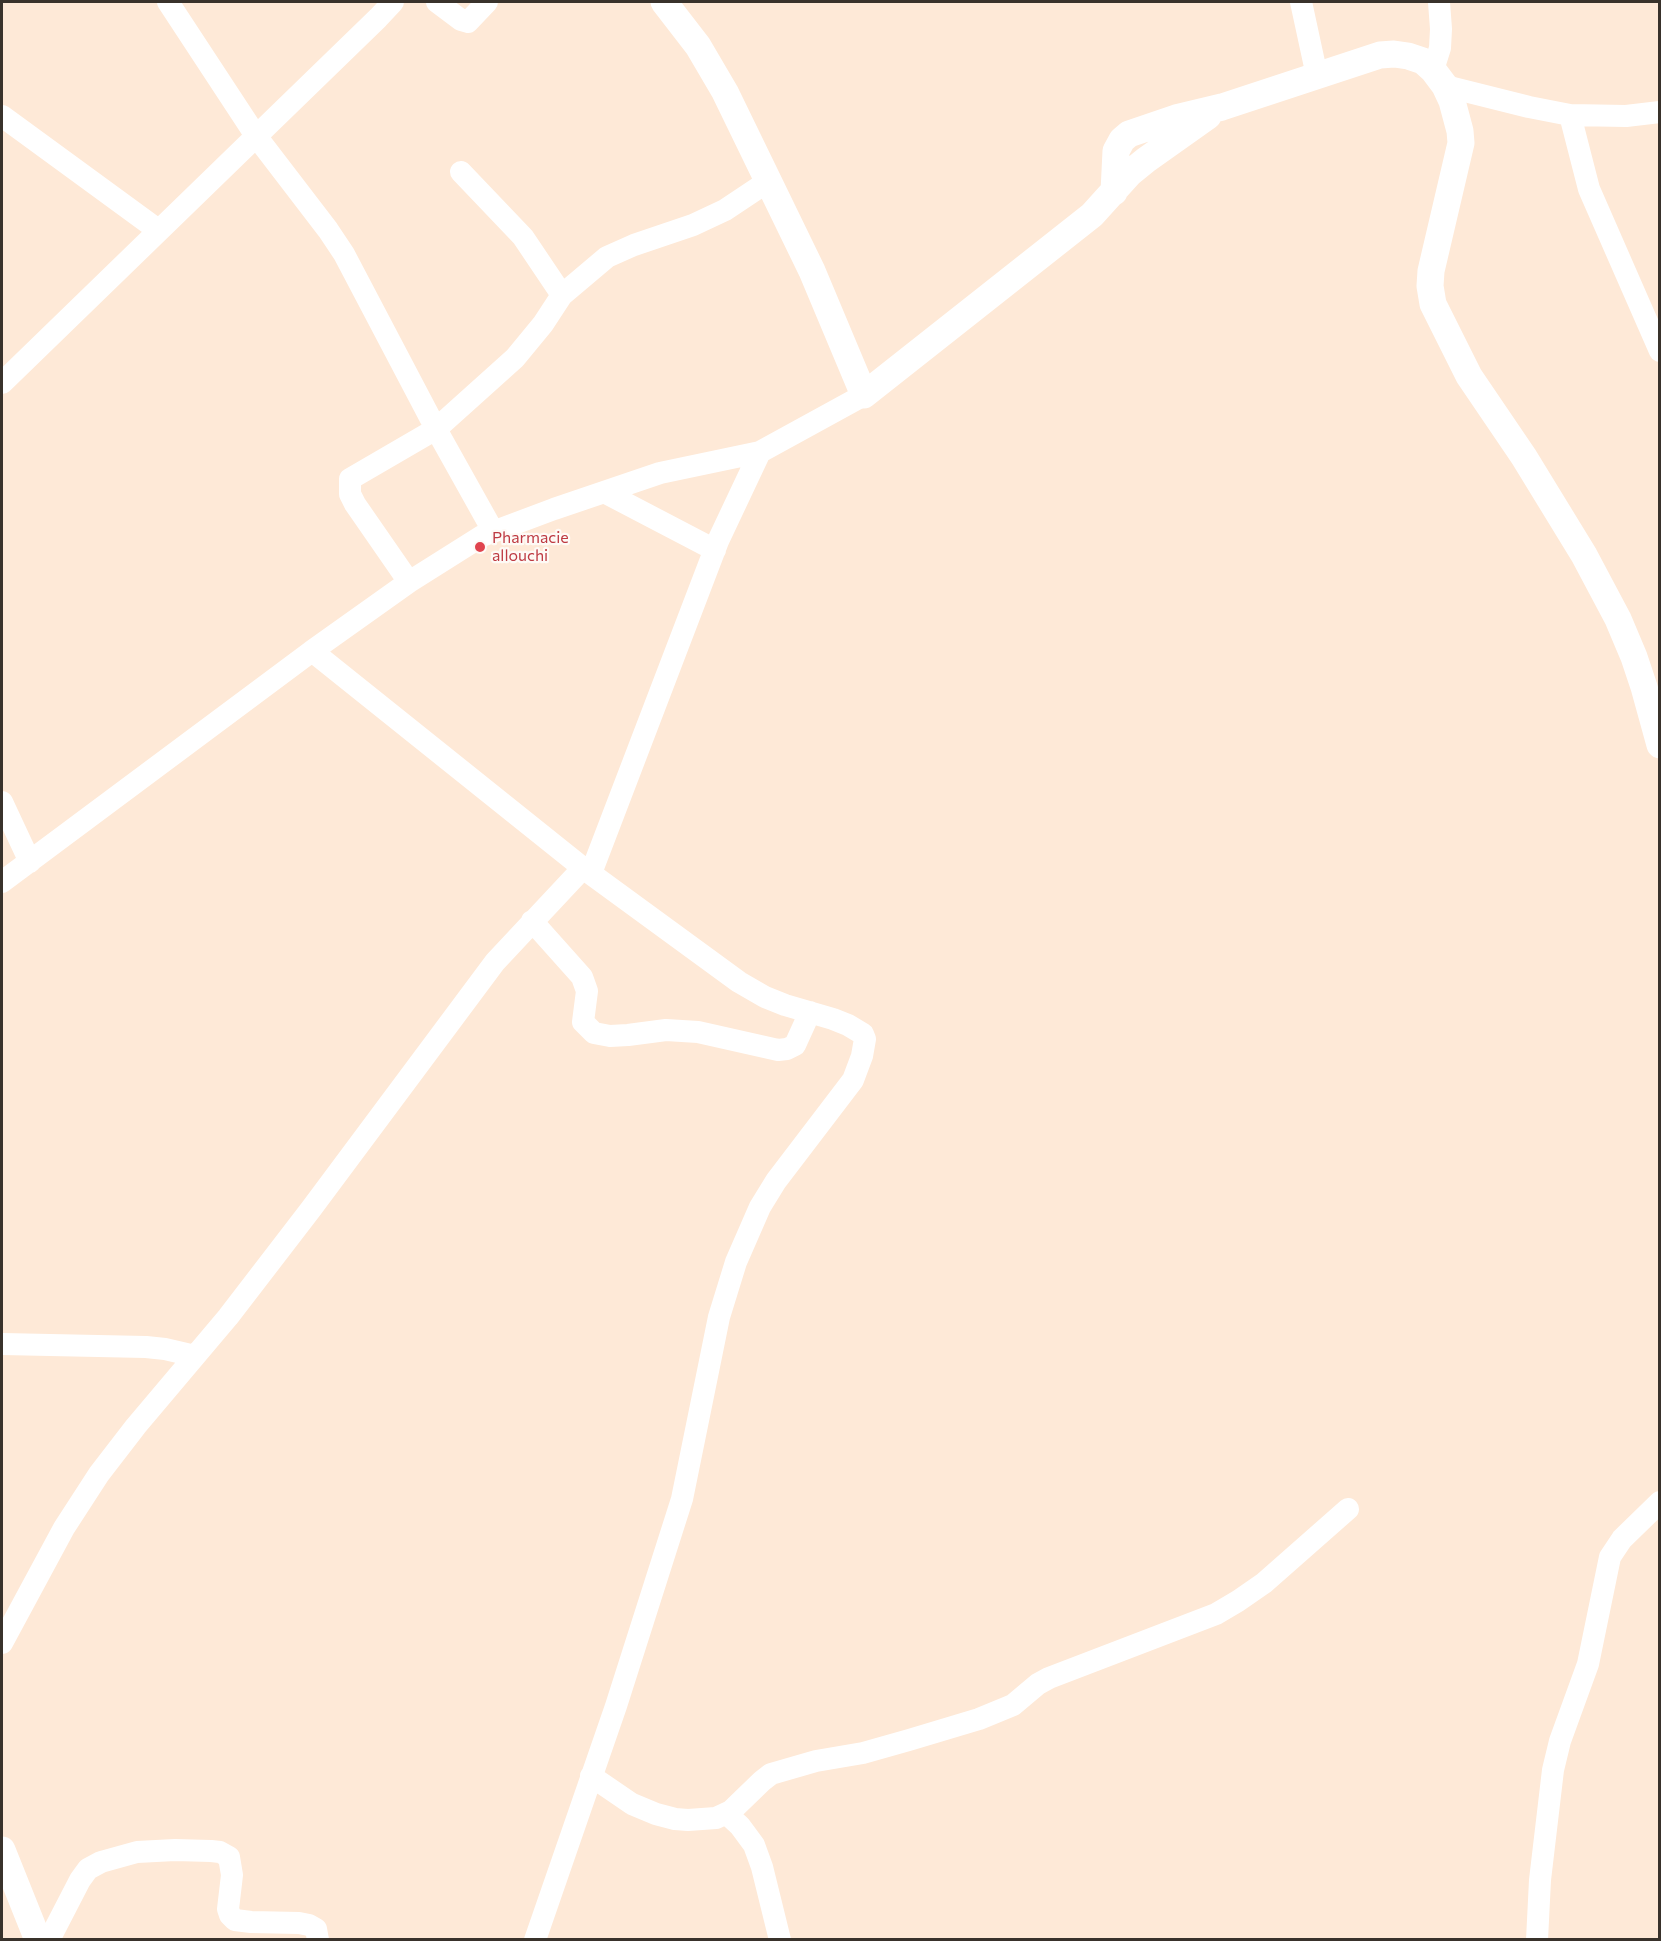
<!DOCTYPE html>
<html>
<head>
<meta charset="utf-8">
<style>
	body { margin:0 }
	#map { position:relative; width:1661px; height:1941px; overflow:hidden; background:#fee9d7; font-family:Commissioner,sans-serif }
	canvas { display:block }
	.frame { position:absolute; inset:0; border:3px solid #39322b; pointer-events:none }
</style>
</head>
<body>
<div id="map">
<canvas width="1661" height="1941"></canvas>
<div class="frame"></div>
</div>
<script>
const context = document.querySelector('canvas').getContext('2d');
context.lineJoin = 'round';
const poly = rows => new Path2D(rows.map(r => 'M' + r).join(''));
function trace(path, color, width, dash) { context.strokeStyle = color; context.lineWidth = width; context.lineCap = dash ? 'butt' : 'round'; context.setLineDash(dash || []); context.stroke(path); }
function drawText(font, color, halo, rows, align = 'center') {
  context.font = font + ' Commissioner,sans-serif'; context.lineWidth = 4.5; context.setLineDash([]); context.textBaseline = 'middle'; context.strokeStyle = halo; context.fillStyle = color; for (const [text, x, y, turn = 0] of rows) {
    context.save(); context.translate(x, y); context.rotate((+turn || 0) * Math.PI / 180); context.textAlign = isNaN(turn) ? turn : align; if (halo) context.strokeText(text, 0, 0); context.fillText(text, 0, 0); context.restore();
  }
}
trace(poly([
	[168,2,256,136,328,230,344,254,436,429,493,531],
	[437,2,461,20,468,22,487,2],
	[1301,2,1317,76],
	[1433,70,1440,48,1441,29,1439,2],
	[1445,86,1529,107,1570,115,1626,116,1660,112],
	[1570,115,1589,189,1660,351],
	[2,116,158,230],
	[461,172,523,237,562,295],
	[2,383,378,18,393,2],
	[604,492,715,550],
	[409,582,355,504,350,494,350,479,436,429,515,358,543,324,562,295,607,257,634,245,693,225,725,210,767,182],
	[312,651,583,868,739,982,765,997,785,1005,833,1019,848,1025,863,1034,865,1039,862,1056,853,1080,776,1181,760,1207,736,1262,719,1317,682,1499,616,1706,535,1940],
	[2,802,30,862],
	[591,873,718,541,760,452],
	[2,882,312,651,409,582,482,536,554,509,660,473,760,452,864,395],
	[532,921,582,977,587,991,583,1022,594,1033,610,1036,628,1035,666,1030,698,1032,778,1050,787,1049,795,1045,810,1012],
	[2,1344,146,1347,165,1349,195,1356],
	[2,1643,64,1528,99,1474,136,1426,228,1317,311,1209,495,962,583,868],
	[591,1776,632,1804,656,1814,675,1819,688,1820,716,1818,731,1811,762,1781,771,1774,816,1761,863,1753,909,1740,979,1719,1013,1705,1038,1684,1049,1678,1216,1614,1238,1601,1264,1583,1348,1509],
	[727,1814,740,1826,754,1845,762,1867,780,1940],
	[49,1940,80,1880,88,1869,101,1862,137,1852,175,1850,211,1851,220,1852,229,1857,232,1875,228,1909,230,1915,235,1920,251,1922,299,1923,309,1925,316,1929,318,1940],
	[1537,1940,1540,1880,1553,1770,1560,1741,1588,1664,1610,1557,1622,1539,1660,1502]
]), '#fff', 22);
trace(poly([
	[664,2,698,46,725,92,812,271,864,395,1092,215,1130,173,1146,160,1208,116],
	[1114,192,1116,151,1122,140,1129,134,1176,118,1222,107,1380,55,1394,54,1408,56,1423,61,1433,70,1445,86,1452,101,1460,131,1461,143,1431,271,1430,286,1433,304,1469,376,1524,457,1584,555,1618,619,1634,657,1644,687,1660,745],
	[2,1850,38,1940]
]), '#fff', 27);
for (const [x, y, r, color] of [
	[480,547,6,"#e0444e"]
]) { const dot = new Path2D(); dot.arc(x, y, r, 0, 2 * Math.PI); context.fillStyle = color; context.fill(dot); trace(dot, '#fefaf6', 2); }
drawText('16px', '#be3a42', '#fefaf6', [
	["Pharmacie",492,538],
	["allouchi",492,556]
], 'left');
</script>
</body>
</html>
